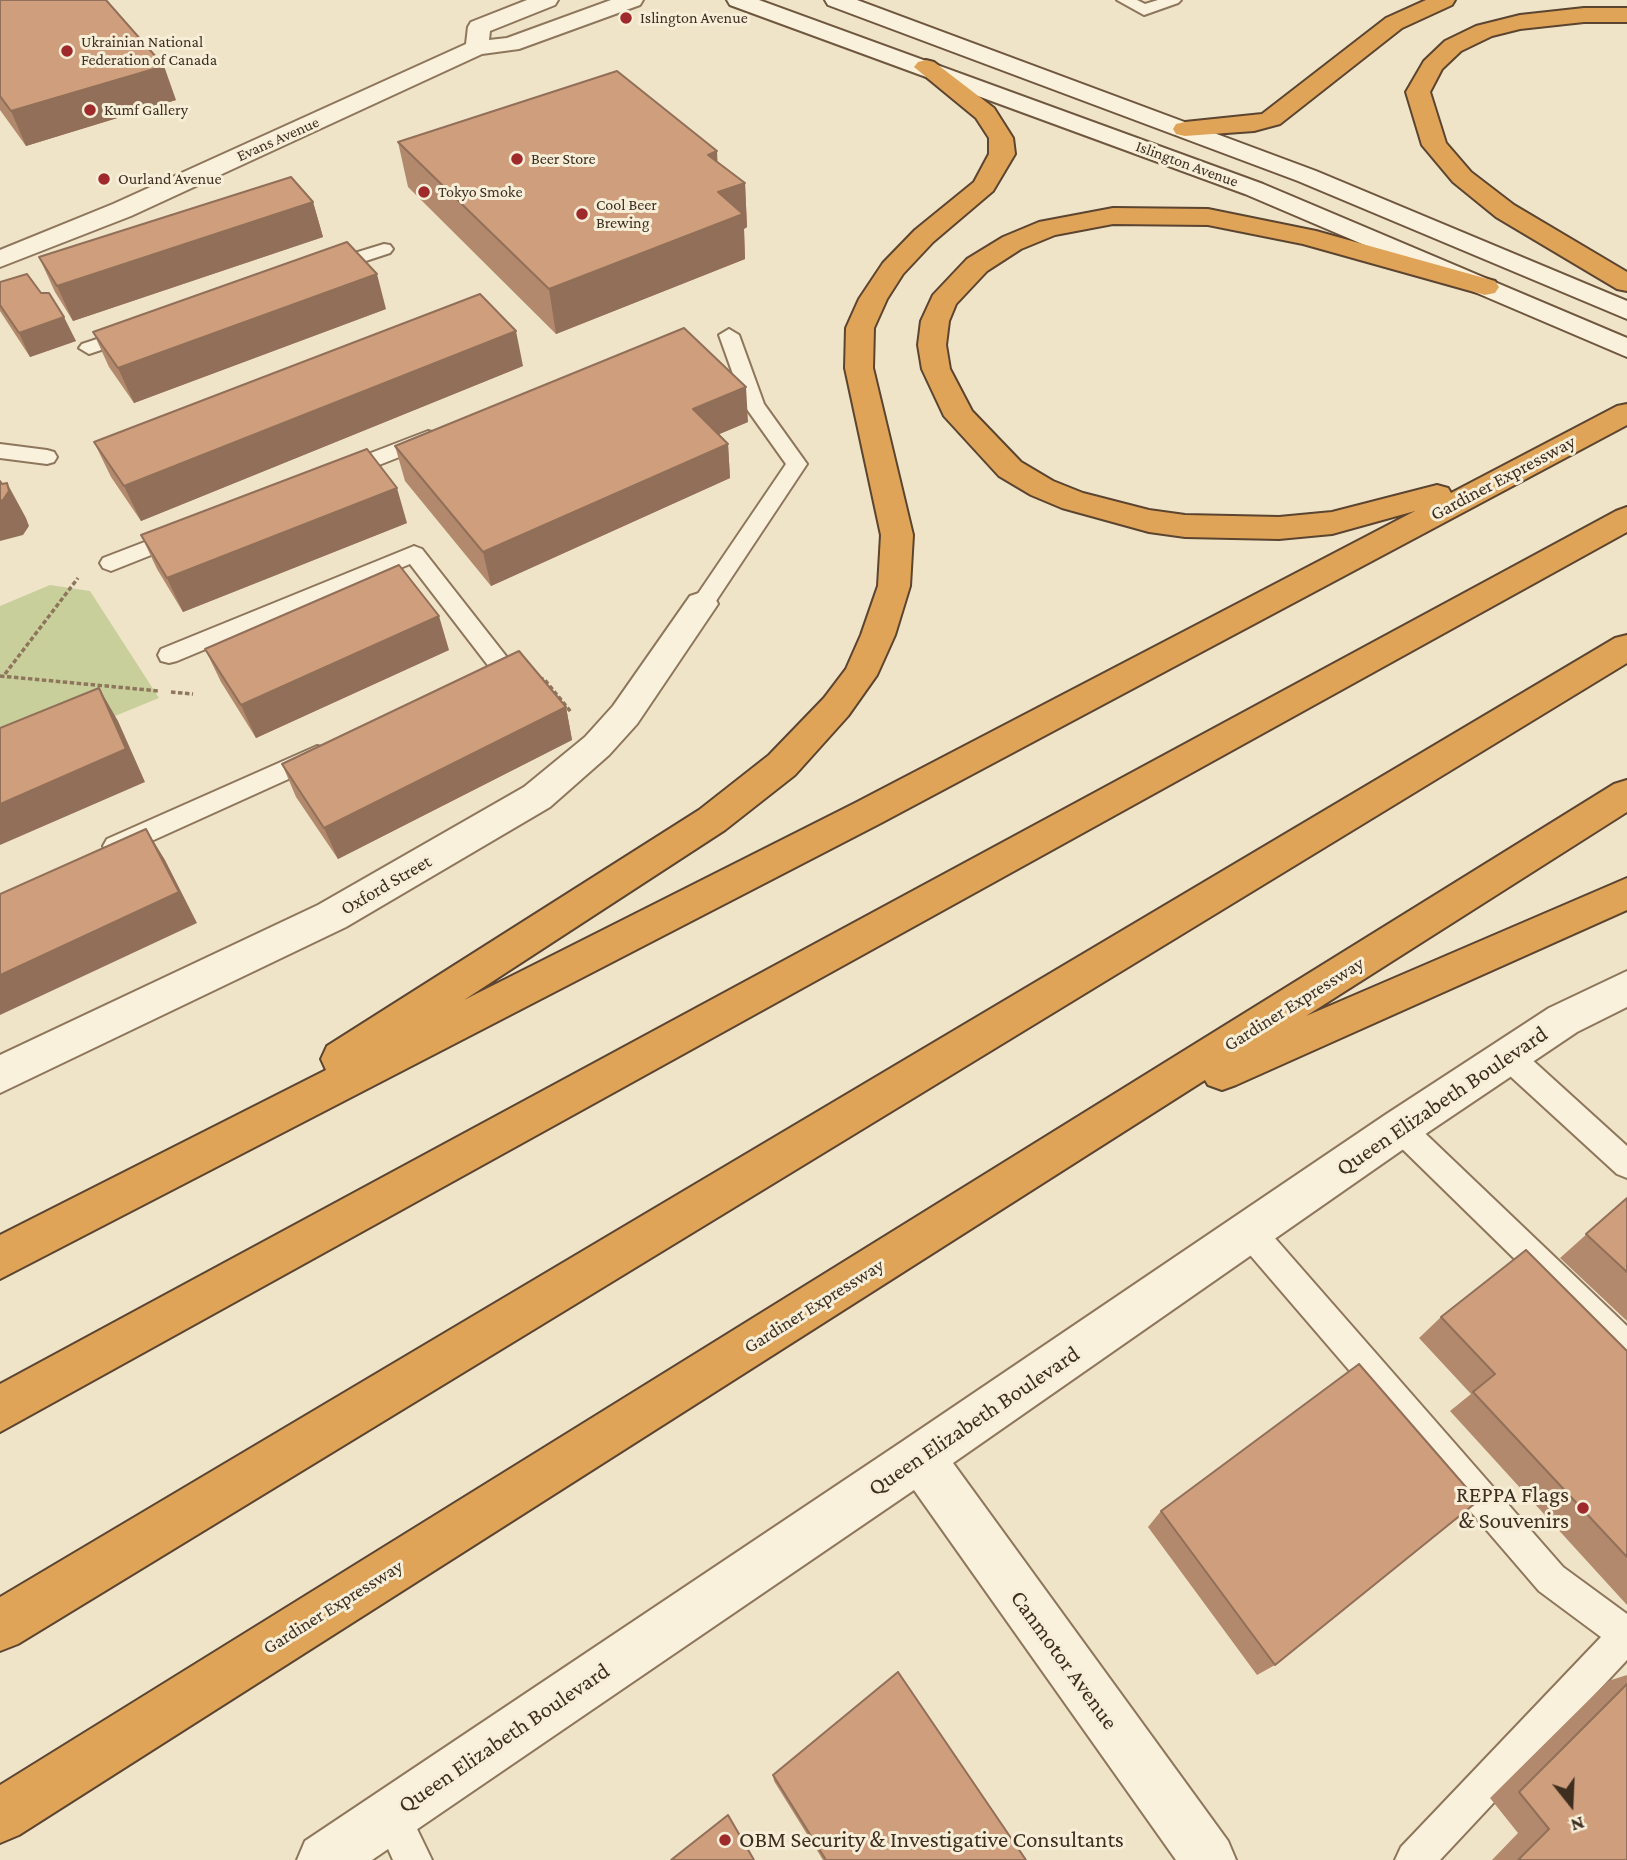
<!DOCTYPE html>
<html>
<head>
<meta charset="utf-8">
<style>
	body { margin:0 }
	#map { position:relative; width:1627px; height:1860px; overflow:hidden; background:#f0e4c8; font-family:"Crimson Pro",serif }
	canvas { display:block }
	.north { position:absolute; left:1536px; top:1769px; width:70px; height:70px; -webkit-text-stroke:5px #f7eed8; paint-order:stroke; rotate:162deg; font-size:19px; font-weight:700; line-height:28px; text-align:center; color:#3d2e20 }
	.north::after { content:''; display:block; margin:auto; width:24px; height:32px; background:#3d2e20; clip-path:polygon(50% 0,100% 100%,50% 72%,0 100%) }
</style>
</head>
<body>
<div id="map">
<canvas width="1627" height="1860"></canvas>
<div class="north">N</div>
</div>
<script>
const context = document.querySelector('canvas').getContext('2d');
context.lineJoin = 'round';
function paint(path, color) { context.fillStyle = color; context.fill(path, 'evenodd'); }
const poly = rows => new Path2D(rows.map(r => 'M' + r).join(''));
function trace(path, color, width, dash) { context.strokeStyle = color; context.lineWidth = width; context.lineCap = dash ? 'butt' : 'round'; context.setLineDash(dash || []); context.stroke(path); }
function drawText(font, color, halo, rows, align = 'center') {
  context.font = font + ' "Crimson Pro",serif'; context.lineWidth = 6; context.setLineDash([]); context.textBaseline = 'middle'; context.strokeStyle = halo; context.fillStyle = color; for (const [text, x, y, turn = 0] of rows) {
    context.save(); context.translate(x, y); context.rotate((+turn || 0) * Math.PI / 180); context.textAlign = isNaN(turn) ? turn : align; if (halo) context.strokeText(text, 0, 0); context.fillText(text, 0, 0); context.restore();
  }
}
paint(poly([
	[50,585,90,591,159,698,0,763,0,606]
]), '#c9cf9b');
const service = poly([
	[1117,0,1137,0,1145,4,1158,0,1181,0,1178,3,1144,15,1117,0],
	[384,244,390,245,393,249,390,253,329,273,320,267,322,263,384,244],
	[133,327,143,333,140,337,89,354,79,348,82,344,133,327],
	[729,329,739,335,764,404,807,464,710,610,702,612,694,610,691,604,786,464,744,405,719,335,729,329],
	[428,431,435,433,438,438,435,443,351,476,337,476,334,471,337,466,428,431],
	[0,444,47,450,54,452,57,457,54,462,47,464,0,458,0,444],
	[181,528,189,530,192,535,189,540,111,571,103,568,100,563,103,558,181,528],
	[414,546,422,549,513,665,517,671,513,677,483,689,475,686,471,680,475,674,490,668,410,564,177,661,169,663,161,661,158,655,161,649,414,546],
	[317,746,326,748,329,755,326,762,125,853,116,856,107,853,103,846,107,839,317,746],
	[1508,1044,1518,1047,1627,1146,1627,1178,1617,1174,1498,1065,1494,1056,1498,1047,1508,1044],
	[1400,1115,1410,1119,1627,1326,1627,1362,1616,1358,1390,1137,1386,1128,1390,1119,1400,1115],
	[1249,1217,1260,1221,1563,1567,1627,1614,1627,1660,1440,1860,1395,1860,1401,1847,1601,1637,1539,1591,1238,1241,1234,1231,1238,1221,1249,1217],
	[391,1797,404,1802,432,1860,393,1860,373,1815,378,1802,391,1797]
]);
const minor = poly([
	[702,592,714,596,718,604,637,724,609,755,550,807,346,927,0,1093,0,1055,318,905,524,787,585,737,613,706,690,596,702,592],
	[1627,971,1627,1007,1577,1032,1415,1141,953,1463,1228,1841,1236,1860,1176,1860,914,1490,372,1860,297,1860,305,1841,903,1441,1385,1115,1549,1008,1627,971]
]);
const tertiary = poly([
	[527,0,558,0,555,5,490,31,489,40,507,38,611,0,643,0,640,5,519,49,482,54,131,216,0,267,0,250,113,204,466,44,468,27,471,22,527,0]
]);
const secondary = poly([
	[727,0,759,0,1263,184,1627,338,1627,357,1245,194,730,5,727,0],
	[825,0,857,0,1316,171,1627,301,1627,319,1298,181,828,5,825,0]
]);
const motorway = poly([
	[1426,0,1455,0,1452,5,1402,28,1280,124,1254,131,1185,136,1176,134,1173,129,1176,124,1185,122,1262,114,1386,18,1426,0],
	[1584,8,1627,8,1627,22,1584,22,1520,29,1492,36,1461,51,1442,69,1430,92,1446,143,1471,172,1514,205,1627,272,1627,291,1617,289,1496,217,1453,182,1422,145,1406,92,1424,61,1445,41,1476,26,1520,15,1584,8],
	[926,60,934,62,994,108,1013,138,1015,154,993,191,933,242,903,274,887,299,874,328,873,368,913,535,910,586,895,635,877,675,848,716,795,775,725,830,464,1000,855,803,1415,511,1332,534,1279,539,1185,537,1149,532,1062,508,1031,495,999,476,944,416,922,369,918,345,921,321,933,295,967,259,1003,237,1039,222,1113,208,1208,209,1316,231,1495,281,1499,287,1495,293,1485,295,1303,244,1208,225,1113,224,1055,235,1021,249,987,271,956,304,949,321,946,345,950,369,972,411,1021,462,1053,481,1083,493,1149,510,1185,515,1279,517,1332,512,1437,485,1448,488,1451,493,1617,406,1627,404,1627,425,881,823,0,1279,0,1235,326,1070,321,1059,327,1046,699,810,769,755,824,698,846,669,861,635,878,586,881,535,845,368,846,328,859,299,883,263,915,230,974,182,989,154,989,138,976,118,914,67,918,62,926,60],
	[1627,507,1627,532,0,1432,0,1384,1616,511,1627,507],
	[1627,635,1627,663,18,1644,0,1651,0,1597,1615,638,1627,635],
	[1627,780,1627,812,1306,1016,1627,878,1627,910,1236,1085,1222,1090,1208,1085,1205,1080,19,1835,0,1843,0,1785,1614,784,1627,780]
]);
trace(service, '#8d765c', 4);
trace(minor, '#8d765c', 4);
trace(tertiary, '#8d765c', 4);
trace(secondary, '#6f573f', 4);
trace(motorway, '#5b4430', 4);
trace(poly([
	[5,674,78,578],
	[0,676,159,691],
	[539,678,544,679,571,712],
	[171,692,193,694]
]), '#8d765c', 3.5, [4.5, 2.5]);
paint(service, '#faf1dc');
paint(minor, '#faf1dc');
paint(tertiary, '#faf1dc');
paint(secondary, '#faf1dc');
paint(motorway, '#e0a458');
paint(poly([
	[0,0,176,100,26,146,0,110],
	[398,142,717,162,745,183,747,227,744,229,745,259,556,334,408,187],
	[313,202,323,237,73,321,55,292,39,257],
	[0,282,41,293,76,341,30,357,0,311],
	[386,309,134,403,109,367,93,332],
	[523,366,141,521,111,477,94,442],
	[748,422,719,434,728,444,730,478,491,586,405,481,395,446],
	[407,523,183,612,157,569,141,535],
	[205,649,449,650,256,738,221,682],
	[566,707,572,740,338,859,296,797,282,764],
	[1627,1198,1627,1321,1560,1258],
	[1441,1317,1627,1351,1627,1605,1450,1411,1471,1394,1419,1338],
	[1161,1511,1275,1665,1257,1675,1148,1527],
	[1627,1675,1627,1860,1492,1860,1518,1833,1490,1798,1608,1681],
	[773,1775,1026,1860,823,1860,774,1781]
]), '#b2896c');
paint(poly([
	[164,66,176,100,26,146,11,111],
	[717,151,719,192,745,183,747,227,744,229,745,259,556,334,549,289,708,155],
	[313,202,323,237,73,321,57,286],
	[377,274,386,309,134,403,118,368],
	[64,317,76,341,30,357,19,333],
	[516,331,523,366,141,521,124,486],
	[746,387,748,422,696,444,693,409],
	[728,444,730,478,491,586,483,552],
	[7,483,26,518,29,526,23,535,0,541,0,501],
	[397,488,407,523,183,612,167,578],
	[439,616,449,650,256,738,241,705],
	[99,688,118,721,145,782,0,845,0,804],
	[566,707,572,740,338,859,324,828],
	[146,829,165,860,197,923,0,1015,0,975]
]), '#916f58');
const building = poly([
	[0,0,106,0,164,66,11,111,0,96,0,0],
	[617,71,717,151,708,155,745,183,718,192,743,214,549,289,398,142,617,71],
	[291,177,313,202,57,286,39,257,291,177],
	[347,242,377,274,118,368,93,332,347,242],
	[27,274,41,293,49,293,64,317,19,333,0,305,0,282,27,274],
	[480,294,516,331,124,486,94,442,480,294],
	[684,328,746,387,693,409,728,444,483,552,395,446,684,328],
	[367,449,397,488,167,578,141,535,367,449],
	[0,481,2,484,7,483,9,491,3,500,0,501,0,481],
	[399,565,439,616,241,705,205,649,399,565],
	[519,651,566,707,324,828,282,764,519,651],
	[99,688,126,749,0,804,0,728,99,688],
	[146,829,179,892,0,975,0,894,146,829],
	[1627,1198,1627,1272,1586,1234,1627,1198],
	[1526,1250,1627,1351,1627,1557,1473,1392,1495,1374,1441,1317,1526,1250],
	[1359,1364,1478,1501,1275,1665,1161,1511,1359,1364],
	[898,1672,1026,1860,826,1860,773,1775,898,1672],
	[1627,1684,1627,1860,1518,1860,1549,1829,1519,1792,1627,1684],
	[728,1815,754,1860,671,1860,728,1815]
]);
paint(building, '#cf9f7d');
trace(building, '#916f58', 2);
for (const [x, y, r, color] of [
	[626,18,7,"#9e2a2b"],
	[67,51,7,"#9e2a2b"],
	[90,110,7,"#9e2a2b"],
	[517,159,7,"#9e2a2b"],
	[104,179,7,"#9e2a2b"],
	[424,192,7,"#9e2a2b"],
	[582,214,7,"#9e2a2b"],
	[1583,1508,7,"#9e2a2b"],
	[725,1840,7,"#9e2a2b"]
]) { const dot = new Path2D(); dot.arc(x, y, r, 0, 2 * Math.PI); context.fillStyle = color; context.fill(dot); trace(dot, '#f7eed8', 2.5); }
drawText('16px', '#3d2e20', '#f7eed8', [
	["Islington Avenue",640,18],
	["Ukrainian National",81,42],
	["Federation of Canada",81,60],
	["Kumf Gallery",104,110],
	["Beer Store",531,159],
	["Ourland Avenue",118,179],
	["Tokyo Smoke",438,192],
	["Cool Beer",596,205],
	["Brewing",596,223]
], 'left');
drawText('16px', '#3d2e20', '#f7eed8', [
	["Evans Avenue",278,139,-24],
	["Islington Avenue",1187,164,20]
]);
drawText('19px', '#3d2e20', '#f7eed8', [
	["Gardiner Expressway",1503,478,-28],
	["Oxford Street",386,885,-30],
	["Gardiner Expressway",1294,1004,-32],
	["Gardiner Expressway",814,1306,-32],
	["Gardiner Expressway",333,1607,-32]
]);
drawText('23px', '#3d2e20', '#f7eed8', [
	["Queen Elizabeth Boulevard",1442,1101,-34],
	["Queen Elizabeth Boulevard",974,1421,-34],
	["Canmotor Avenue",1064,1660,54],
	["Queen Elizabeth Boulevard",504,1738,-34]
]);
drawText('23px', '#3d2e20', '#f7eed8', [
	["REPPA Flags",1569,1495],
	["& Souvenirs",1569,1521],
	["OBM Security & Investigative Consultants",739,1840,"left"]
], 'right');
</script>
</body>
</html>
